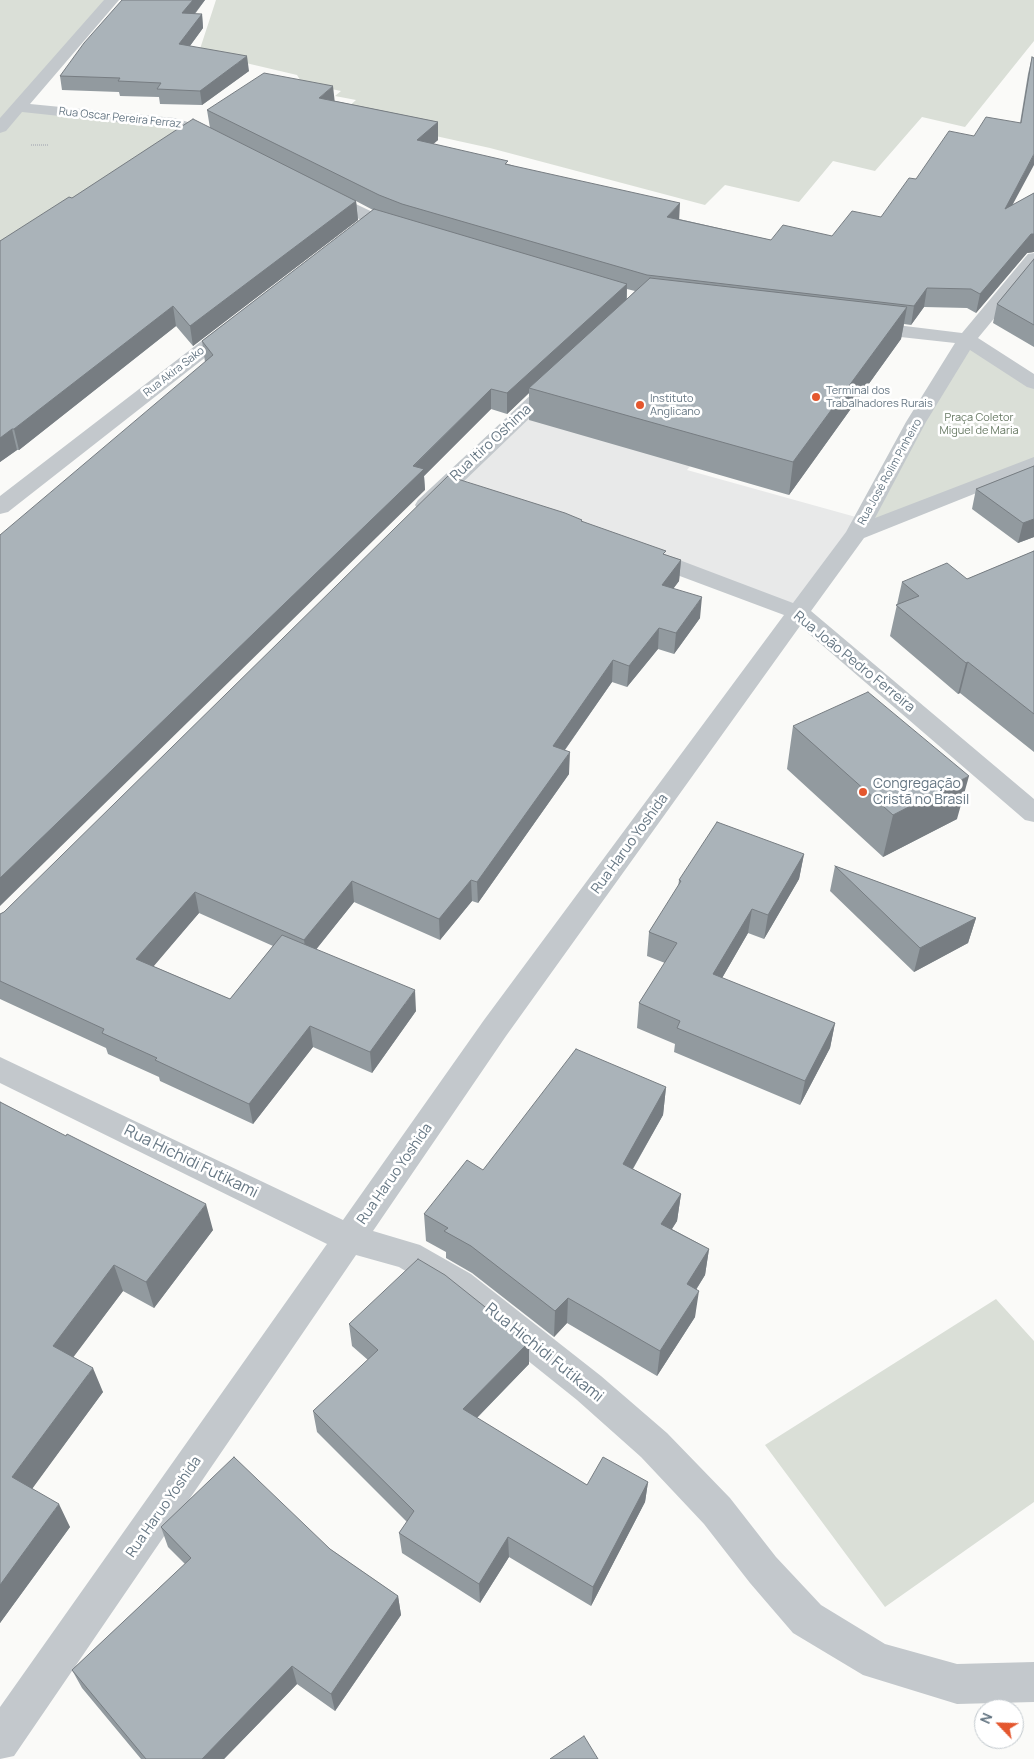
<!DOCTYPE html>
<html>
<head>
<meta charset="utf-8">
<style>
	body { margin:0 }
	#map { position:relative; width:1034px; height:1759px; overflow:hidden; background:#fafaf8; font-family:Manrope,sans-serif }
	canvas { display:block }
	.north { position:absolute; left:974px; top:1699px; width:50px; height:50px; box-sizing:border-box; background:#fff; border:1px solid #c1c8cd; border-radius:50%; rotate:294deg; font-size:14px; font-weight:700; line-height:20px; text-align:center; color:#657683 }
	.north::after { content:''; display:block; margin:auto; width:18px; height:22px; background:#e4572e; clip-path:polygon(50% 0,100% 100%,50% 72%,0 100%) }
</style>
</head>
<body>
<div id="map">
<canvas width="1034" height="1759"></canvas>
<div class="north">N</div>
</div>
<script>
const context = document.querySelector('canvas').getContext('2d');
context.lineJoin = 'round';
function paint(path, color) { context.fillStyle = color; context.fill(path, 'evenodd'); }
const poly = rows => new Path2D(rows.map(r => 'M' + r).join(''));
function trace(path, color, width, dash) { context.strokeStyle = color; context.lineWidth = width; context.lineCap = dash ? 'butt' : 'round'; context.setLineDash(dash || []); context.stroke(path); }
function drawText(font, color, halo, rows, align = 'center') {
  context.font = font + ' Manrope,sans-serif'; context.lineWidth = 5; context.setLineDash([]); context.textBaseline = 'middle'; context.strokeStyle = halo; context.fillStyle = color; for (const [text, x, y, turn = 0] of rows) {
    context.save(); context.translate(x, y); context.rotate((+turn || 0) * Math.PI / 180); context.textAlign = isNaN(turn) ? turn : align; if (halo) context.strokeText(text, 0, 0); context.fillText(text, 0, 0); context.restore();
  }
}
paint(poly([
	[650,306,791,343,687,470,863,519,799,613,459,478]
]), '#e8e9e9');
paint(poly([
	[0,0,113,0,18,107,189,126,0,247],
	[216,0,1034,0,1034,41,965,127,922,117,875,171,833,161,799,202,725,185,705,205,490,148,422,133,347,108,356,100,335,96,341,91,302,83,297,75,199,52],
	[967,339,1034,383,1034,463,880,522,863,519],
	[996,1299,1034,1341,1034,1502,885,1607,765,1445]
]), '#dadfd7');
trace(poly([
	[31,145,49,145]
]), '#bbbfc2', 2, [1, 1]);
paint(poly([
	[104,0,119,0,30,104,174,118,202,126,225,137,227,140,225,143,213,143,190,132,173,128,22,112,6,131,0,133,0,118,104,0],
	[324,189,379,215,407,225,410,229,407,233,401,234,367,223,318,198,315,194,318,190,324,189],
	[1034,253,1034,270,978,338,1034,374,1034,389,1027,387,970,350,926,422,875,518,1034,457,1034,470,864,538,811,611,1034,799,1034,822,1025,820,800,626,506,1036,373,1231,420,1245,471,1274,601,1376,667,1433,730,1498,776,1557,821,1605,885,1644,957,1664,1034,1662,1034,1702,957,1704,863,1675,793,1633,750,1583,704,1524,641,1457,577,1400,447,1296,399,1267,356,1255,14,1756,0,1759,0,1707,327,1244,0,1083,0,1057,343,1220,484,1020,784,615,637,560,634,555,637,550,645,548,653,550,793,603,846,532,906,422,955,343,864,333,857,331,854,327,857,323,864,321,962,333,1028,254,1034,253],
	[232,321,239,323,242,327,239,331,8,512,0,514,0,496,225,323,232,321],
	[557,375,564,377,567,381,564,385,434,510,426,512,418,510,415,505,418,500,550,377,557,375]
]), '#c3c8cc');
paint(poly([
	[122,0,205,0,195,14,202,14,203,28,190,46,249,71,202,105,160,104,159,97,120,96,119,92,62,90,60,76],
	[1032,57,1013,205,1034,193,1034,252,1027,253,976,313,967,308,924,307,911,325,904,324,901,339,789,495,529,420,529,393,507,414,491,409,424,476,425,490,205,362,202,341,373,210,356,201,358,220,193,346,176,326,19,450,17,450,0,462,0,241,72,198,210,128,207,110,335,101,438,122,438,140,433,144,508,164,679,219,771,240,832,236,881,217,916,179,974,136,1020,123,1028,74],
	[627,289,635,291,627,299],
	[1034,259,1034,347,993,323,997,304],
	[1034,466,1034,537,1018,543,972,509,976,489],
	[582,520,582,522,666,555,681,560,679,581,673,589,700,618,674,654,658,649,627,687,612,682,565,750,569,774,478,903,472,901,440,940,354,902,316,949,416,1011,372,1073,313,1047,253,1124,160,1081,159,1077,108,1054,106,1048,0,999,0,914,4,912],
	[199,913,273,946,230,999,153,966],
	[1034,551,1034,752,960,693,958,694,890,636,902,582,967,579],
	[793,726,957,819,883,857,787,769],
	[804,854,799,879,764,939,748,933,722,978,835,1023,830,1048,800,1105,674,1052,675,1044,637,1028,639,1003,665,963,647,956,649,932,678,887,679,880],
	[835,866,976,918,968,943,914,972,830,891],
	[666,1087,663,1115,633,1169,681,1194,677,1221,672,1229,709,1249,705,1275,696,1290,695,1317,657,1376,567,1323,554,1337,472,1273,446,1258,446,1252,426,1241,424,1214,483,1170],
	[0,1102,213,1230,154,1308,123,1291,73,1357,103,1392,32,1488,70,1527,0,1623],
	[349,1324,529,1364,477,1418,587,1485,648,1482,645,1502,591,1606,509,1557,480,1603,402,1553,399,1533,407,1522,317,1432,313,1411,368,1360,352,1346],
	[161,1527,330,1549,398,1596,401,1615,335,1711,297,1684,224,1759,141,1759,82,1688,72,1670,185,1564,168,1547]
]), '#929a9f');
paint(poly([
	[193,0,205,0,184,27,182,13],
	[202,14,203,28,181,58,179,44],
	[247,56,249,71,202,105,200,91],
	[333,86,335,104,319,98],
	[438,122,438,140,417,158,417,140],
	[1034,154,1034,165,1000,228,1005,209],
	[356,201,358,220,193,346,190,326],
	[680,203,679,222,667,217],
	[1031,234,1034,234,1034,252,1027,253,976,313,980,294],
	[627,284,626,304,529,388,529,393,507,414,507,393],
	[927,288,924,307,911,325,914,306],
	[173,306,176,326,19,450,14,429],
	[907,307,901,339,789,495,793,462],
	[491,389,491,409,424,476,425,490,0,906,0,878],
	[12,429,17,450,0,462,0,438],
	[1034,519,1034,537,1018,543,1023,523],
	[681,560,679,581,660,606,662,585],
	[702,597,700,618,674,654,676,633],
	[659,628,658,649,627,687,629,666],
	[613,660,612,682,552,768,553,746],
	[968,662,960,693,958,694,966,663],
	[570,752,569,774,478,903,477,882],
	[969,776,957,819,883,857,893,815],
	[804,854,799,879,764,939,768,915],
	[471,880,472,901,440,940,439,919],
	[352,881,354,902,307,961,304,940],
	[195,892,199,913,142,980,136,959],
	[752,909,748,933,710,999,713,974],
	[976,918,968,943,914,972,920,948],
	[415,990,416,1011,372,1073,370,1052],
	[835,1023,830,1048,800,1105,805,1081],
	[310,1026,313,1047,253,1124,249,1104],
	[666,1087,663,1115,620,1191,623,1164],
	[681,1194,677,1221,658,1250,661,1224],
	[206,1204,213,1230,154,1308,146,1282],
	[709,1249,705,1275,683,1310,687,1284],
	[114,1265,123,1291,63,1371,53,1346],
	[699,1291,695,1317,657,1376,660,1351],
	[568,1298,567,1323,554,1337,555,1311],
	[529,1342,529,1364,465,1430,463,1409],
	[93,1368,103,1392,24,1500,12,1477],
	[648,1482,645,1502,591,1606,593,1587],
	[59,1504,70,1527,0,1623,0,1585],
	[508,1537,509,1557,480,1603,479,1584],
	[398,1596,401,1615,335,1711,331,1694],
	[292,1666,297,1684,224,1759,202,1759]
]), '#777d82');
const building = poly([
	[122,0,193,0,182,13,202,14,179,44,247,56,200,91,157,89,161,83,118,81,120,78,60,76,84,43,122,0],
	[1032,57,1034,58,1034,154,1005,209,1034,193,1034,234,1031,234,980,294,971,289,927,288,914,306,647,275,402,204,379,195,207,110,264,73,333,86,319,98,438,122,417,140,508,161,505,164,680,203,667,217,771,240,783,225,832,236,852,211,881,217,909,178,916,179,949,131,974,136,986,117,1021,123,1032,57],
	[193,119,356,201,190,326,173,306,14,429,12,429,0,438,0,241,69,197,72,198,193,119],
	[374,209,627,284,507,393,491,389,413,466,424,469,0,878,0,535,213,355,202,341,374,209],
	[1034,259,1034,325,997,304,1034,259],
	[650,278,907,307,793,462,529,388,650,278],
	[1034,466,1034,519,1023,523,976,489,1034,466],
	[448,476,565,513,582,520,581,521,666,551,663,554,681,560,662,585,702,597,676,633,659,628,629,666,613,660,553,746,570,752,477,882,471,880,439,919,352,881,304,940,195,892,136,959,230,999,282,935,415,990,370,1052,310,1026,249,1104,155,1060,157,1058,102,1033,104,1029,0,981,0,914,4,912,448,476],
	[1034,551,1034,714,968,662,966,663,896,605,919,596,902,582,947,563,967,579,1034,551],
	[868,692,969,776,893,815,793,726,868,692],
	[717,822,804,854,768,915,752,909,713,974,835,1023,805,1081,677,1028,680,1021,639,1003,677,943,649,932,681,881,679,880,717,822],
	[835,866,976,918,920,948,835,866],
	[576,1049,666,1087,623,1164,681,1194,661,1224,709,1249,687,1284,699,1291,660,1351,568,1298,555,1311,471,1246,444,1231,448,1228,424,1214,467,1160,483,1170,576,1049],
	[0,1102,66,1136,67,1134,206,1204,146,1282,114,1265,53,1346,93,1368,12,1477,59,1504,0,1585,0,1102],
	[418,1259,445,1275,529,1342,463,1409,587,1485,603,1457,648,1482,593,1587,508,1537,479,1584,399,1533,414,1511,313,1411,378,1350,349,1324,418,1259],
	[234,1457,330,1549,398,1596,331,1694,292,1666,202,1759,146,1759,72,1670,191,1558,161,1527,234,1457],
	[584,1736,598,1759,550,1759,584,1736]
]);
paint(building, '#aab3b9');
trace(building, '#777d82', 1);
for (const [x, y, r, color] of [
	[816,397,5,"#e4572e"],
	[640,405,5,"#e4572e"],
	[863,792,5,"#e4572e"]
]) { const dot = new Path2D(); dot.arc(x, y, r, 0, 2 * Math.PI); context.fillStyle = color; context.fill(dot); trace(dot, '#fff', 2); }
drawText('11px', '#657683', '#fff', [
	["Rua Oscar Pereira Ferraz",120,118,6],
	["Rua Akira Sako",174,372,-38],
	["Rua José Rolim Pinheiro",890,472,-61]
]);
drawText('11px', '#657683', '#fff', [
	["Terminal dos",826,391],
	["Trabalhadores Rurais",826,404],
	["Instituto",650,399],
	["Anglicano",650,412]
], 'left');
drawText('11px', '#687a64', '#fff', [
	["Praça Coletor",979,418],
	["Miguel de Maria",979,431]
]);
drawText('14px', '#657683', '#fff', [
	["Rua Itiro Oshima",491,443,-43],
	["Rua João Pedro Ferreira",854,662,39],
	["Rua Haruo Yoshida",630,844,-54],
	["Rua Haruo Yoshida",395,1174,-55],
	["Rua Haruo Yoshida",164,1507,-55]
]);
drawText('14px', '#657683', '#fff', [
	["Congregação",873,784],
	["Cristã no Brasil",873,800]
], 'left');
drawText('16px', '#657683', '#fff', [
	["Rua Hichidi Futikami",191,1162,26],
	["Rua Hichidi Futikami",544,1353,39]
]);
</script>
</body>
</html>
